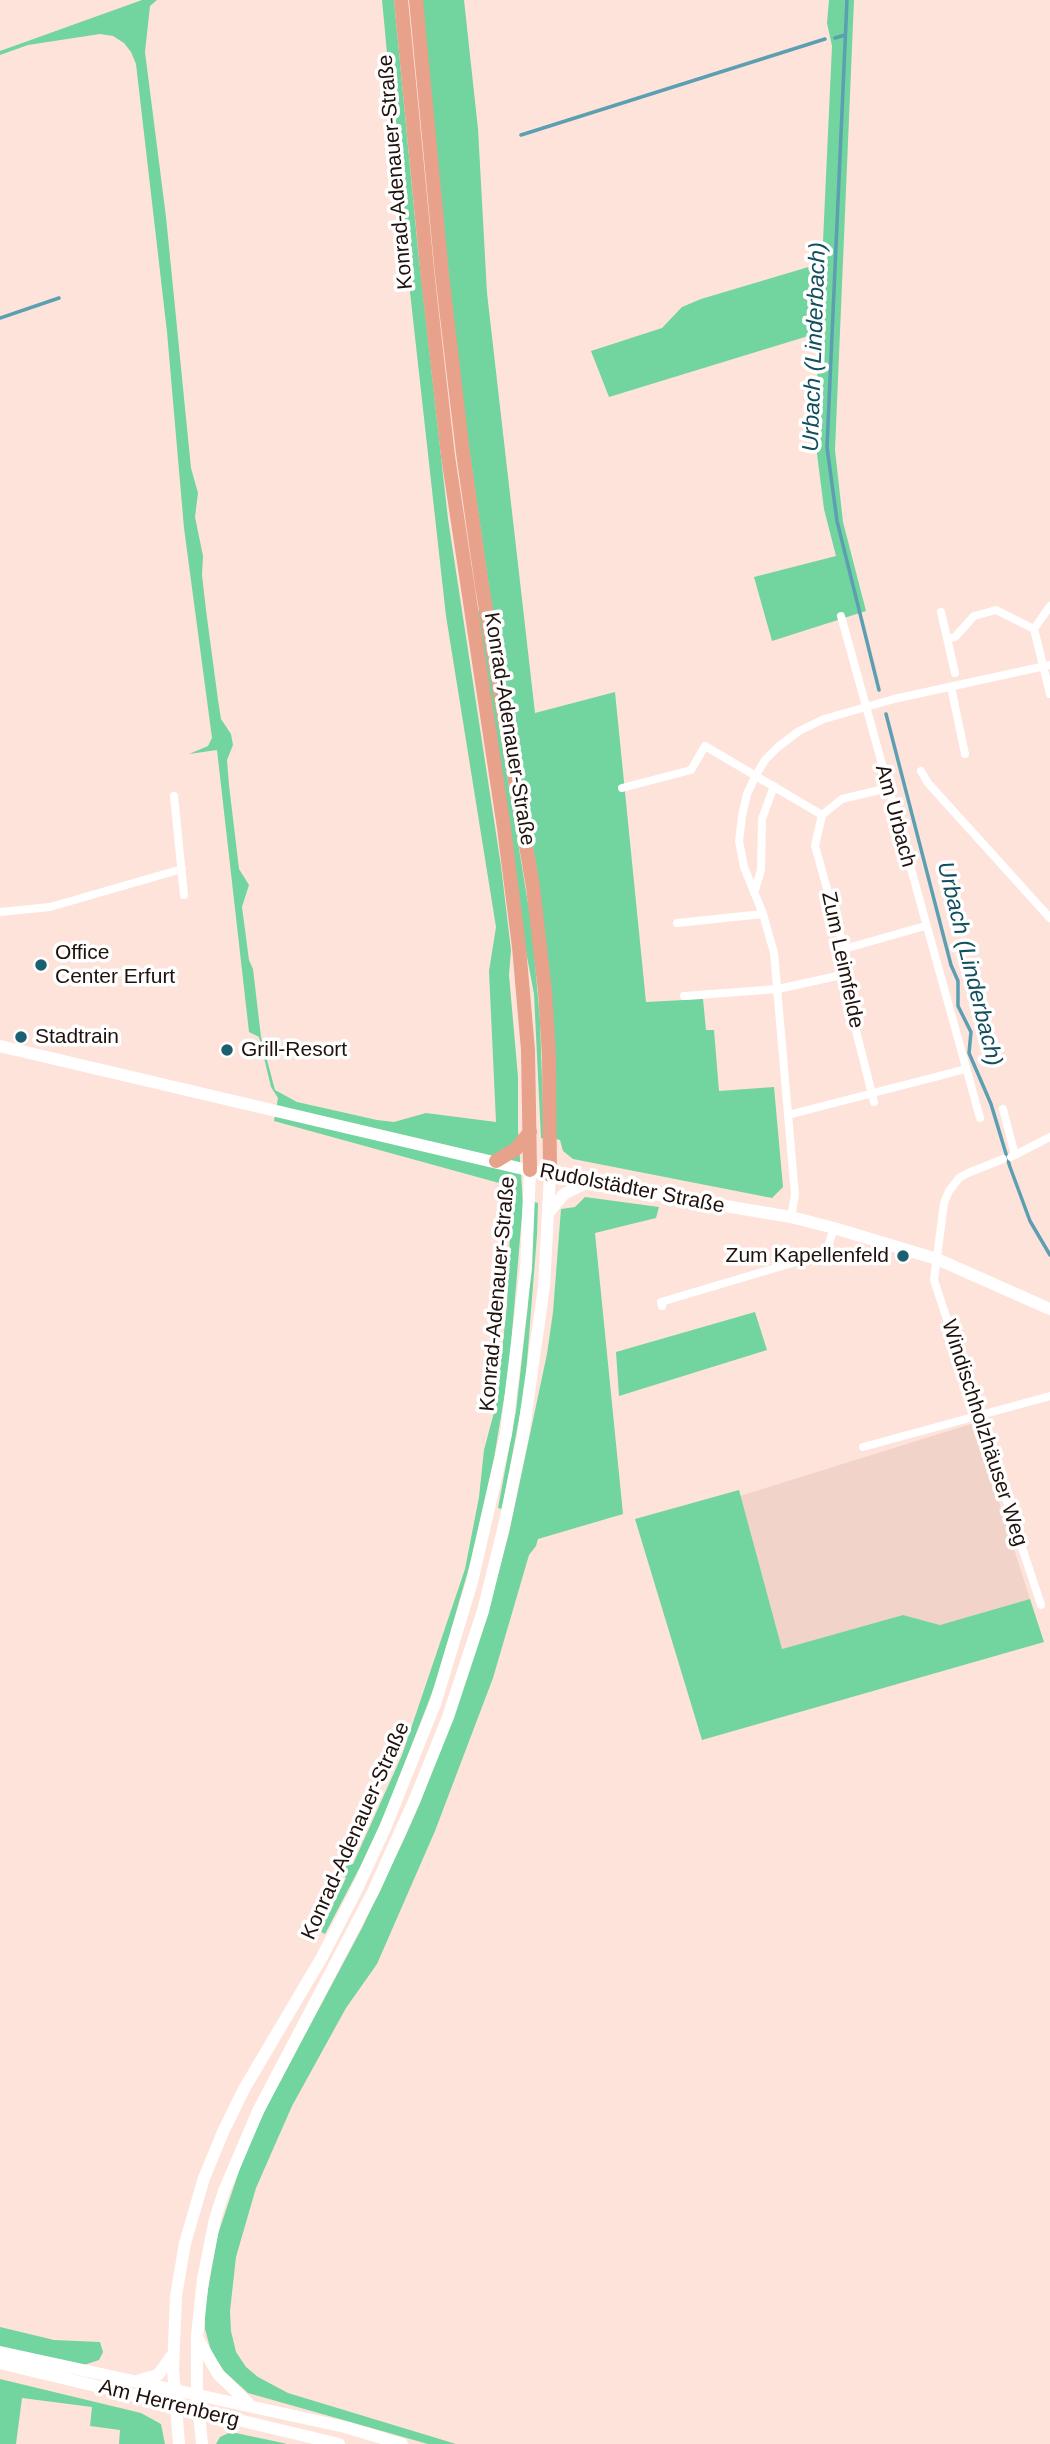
<!DOCTYPE html>
<html>
<head>
<meta charset="utf-8">
<style>
	body { margin:0 }
	canvas { display:block; background:#fee3da }
</style>
</head>
<body>
<canvas width="1050" height="2444"></canvas>
<script>
const context = document.querySelector('canvas').getContext('2d');
context.lineJoin = 'round';
function paint(path, color) { context.fillStyle = color; context.fill(path, 'evenodd'); }
const poly = rows => new Path2D(rows.map(r => 'M' + r).join(''));
function trace(path, color, width, dash) { context.strokeStyle = color; context.lineWidth = width; context.lineCap = dash ? 'butt' : 'round'; context.setLineDash(dash || []); context.stroke(path); }
function drawText(font, color, halo, rows, align = 'center') {
  context.font = font + ' Arial,sans-serif'; context.lineWidth = 7; context.setLineDash([]); context.textBaseline = 'middle'; context.strokeStyle = halo; context.fillStyle = color; for (const [text, x, y, turn = 0] of rows) {
    context.save(); context.translate(x, y); context.rotate((+turn || 0) * Math.PI / 180); context.textAlign = isNaN(turn) ? turn : align; if (halo) context.strokeText(text, 0, 0); context.fillText(text, 0, 0); context.restore();
  }
}
paint(poly([
	[974,1423,1030,1599,940,1625,903,1615,782,1649,740,1496]
]), '#f2d3c9');
paint(poly([
	[142,0,157,0,150,6,145,52,166,217,191,468,198,493,195,517,203,556,202,575,206,610,218,700,221,719,231,734,233,745,227,760,229,785,239,869,249,885,242,907,249,960,253,969,261,1037,275,1090,297,1102,377,1120,394,1122,426,1113,496,1122,489,971,496,927,446,616,408,274,382,0,394,0,418,250,448,519,501,866,511,950,509,975,518,1077,518,1130,523,1203,509,1369,494,1458,470,1564,435,1685,384,1816,360,1867,325,1934,319,1931,346,1878,338,1868,353,1864,402,1755,465,1569,479,1497,484,1450,496,1405,507,1305,511,1207,508,1195,499,1183,274,1121,278,1098,271,1087,259,1037,249,1032,217,750,189,754,208,746,212,738,184,528,167,332,136,64,131,52,124,43,113,36,100,34,28,45,0,55,0,51],
	[422,0,464,0,478,129,487,293,535,713,615,692,646,1002,703,999,706,1030,714,1030,719,1091,774,1087,783,1187,772,1198,573,1159,563,1151,560,1140,556,1139,546,942,536,864,496,636,458,371],
	[829,0,854,0,835,450,843,522,866,611,772,641,754,577,836,556,824,509,816,446,818,333,609,397,591,351,662,328,682,307,701,299,822,263,832,46,827,23],
	[480,610,532,928,540,1021,544,1139,541,1138,534,994,524,941,477,611],
	[585,1197,659,1207,656,1218,595,1233,623,1514,538,1539,536,1546,529,1555,493,1678,435,1831,377,1964,346,2008,292,2106,256,2188,236,2257,230,2311,231,2331,236,2352,246,2367,258,2377,288,2393,456,2444,428,2444,248,2393,224,2371,211,2351,205,2329,205,2306,218,2234,243,2159,266,2108,362,1928,406,1835,420,1803,487,1616,509,1533,547,1354,553,1312,561,1209,575,1207],
	[534,1202,538,1203,537,1235,525,1387,502,1509,498,1508,516,1411,528,1305],
	[755,1312,767,1350,619,1396,616,1352],
	[739,1490,782,1649,903,1615,940,1625,1030,1599,1044,1642,702,1740,635,1519],
	[0,2327,54,2340,100,2342,103,2352,99,2360,84,2365,0,2347],
	[0,2379,141,2413,161,2424,165,2444,119,2444,120,2430,90,2426,92,2407,22,2398,16,2444,0,2444],
	[231,2432,283,2443,287,2444,216,2444,220,2437]
]), '#72d49f');
trace(poly([
	[847,0,827,447,837,521,879,690],
	[835,38,845,35],
	[521,135,825,39],
	[0,318,59,298],
	[886,714,951,965,958,981,958,1006,971,1032,969,1053,991,1104,1010,1167,1030,1221,1050,1255]
]), '#5c9fb2', 3.5);
trace(poly([
	[1050,606,1034,629,1050,694],
	[941,612,955,673],
	[841,616,980,1118],
	[948,639,955,637,974,616,996,610,1034,629],
	[951,687,965,754],
	[921,771,928,783,1050,918],
	[622,788,691,770,705,746,822,815],
	[174,796,184,895],
	[754,893,761,870,762,819,774,786],
	[0,912,50,907,182,869],
	[677,923,763,914],
	[844,949,925,926],
	[684,996,778,989,842,975],
	[874,1102,842,975,844,949,815,846,822,815,842,799,888,788],
	[1003,1109,1015,1155],
	[788,1115,966,1069],
	[1011,1157,1050,1137],
	[1003,1159,968,1173,959,1178,949,1191,944,1203,934,1280,1041,1605],
	[791,1217,795,1195,774,953,763,914,744,867,739,841,742,816,747,794,756,775,765,760,778,747,799,731,824,719,894,699,1050,665],
	[662,1306,661,1302,826,1253,834,1228],
	[863,1447,1050,1396]
]), '#fff', 8);
trace(poly([
	[0,1046,570,1180,791,1217,834,1228,937,1259,1050,1309],
	[549,1212,564,1194,586,1183],
	[198,2339,218,2374,249,2404],
	[0,2352,345,2427,402,2444],
	[0,2363,339,2444],
	[140,2380,158,2375,171,2357],
	[179,2444,173,2370,176,2296,185,2243,204,2178,223,2132,244,2089,322,1957,356,1891,385,1828,435,1704,472,1582,506,1434,526,1268,530,1170],
	[202,2444,197,2394,197,2336,203,2279,215,2219,224,2191,258,2111,374,1890,415,1799,448,1717,483,1611,504,1526,523,1435,544,1287,550,1175]
]), '#fff', 12);
trace(poly([
	[401,0,428,279,448,456,504,828,519,947,528,1050,530,1170],
	[416,0,442,274,463,453,482,586,533,887,545,991,549,1057,550,1175],
	[496,1161,516,1149,530,1132]
]), '#e8a18a', 14);
for (const [x, y, r, color] of [
	[41,965,7,"#1a6071"],
	[21,1037,7,"#1a6071"],
	[227,1050,7,"#1a6071"],
	[903,1256,7,"#1a6071"]
]) { const dot = new Path2D(); dot.arc(x, y, r, 0, 2 * Math.PI); context.fillStyle = color; context.fill(dot); trace(dot, '#fff', 2.5); }
drawText('21px', '#20120d', '#fff', [
	["Konrad-Adenauer-Straße",396,172,-95],
	["Konrad-Adenauer-Straße",509,729,81],
	["Am Urbach",895,816,75],
	["Zum Leimfelde",842,960,78],
	["Rudolstädter Straße",632,1189,11],
	["Konrad-Adenauer-Straße",498,1294,-85],
	["Windischholzhäuser Weg",984,1433,72],
	["Konrad-Adenauer-Straße",356,1831,-66],
	["Am Herrenberg",169,2404,14]
]);
drawText('21px', '#20120d', '#fff', [
	["Office",55,953],
	["Center Erfurt",55,977],
	["Stadtrain",35,1037],
	["Grill-Resort",241,1050],
	["Zum Kapellenfeld",889,1256,"right"]
], 'left');
drawText('italic 23px', '#124f5e', '#fff', [
	["Urbach (Linderbach)",815,347,-88],
	["Urbach (Linderbach)",969,964,76]
]);
</script>
</body>
</html>
